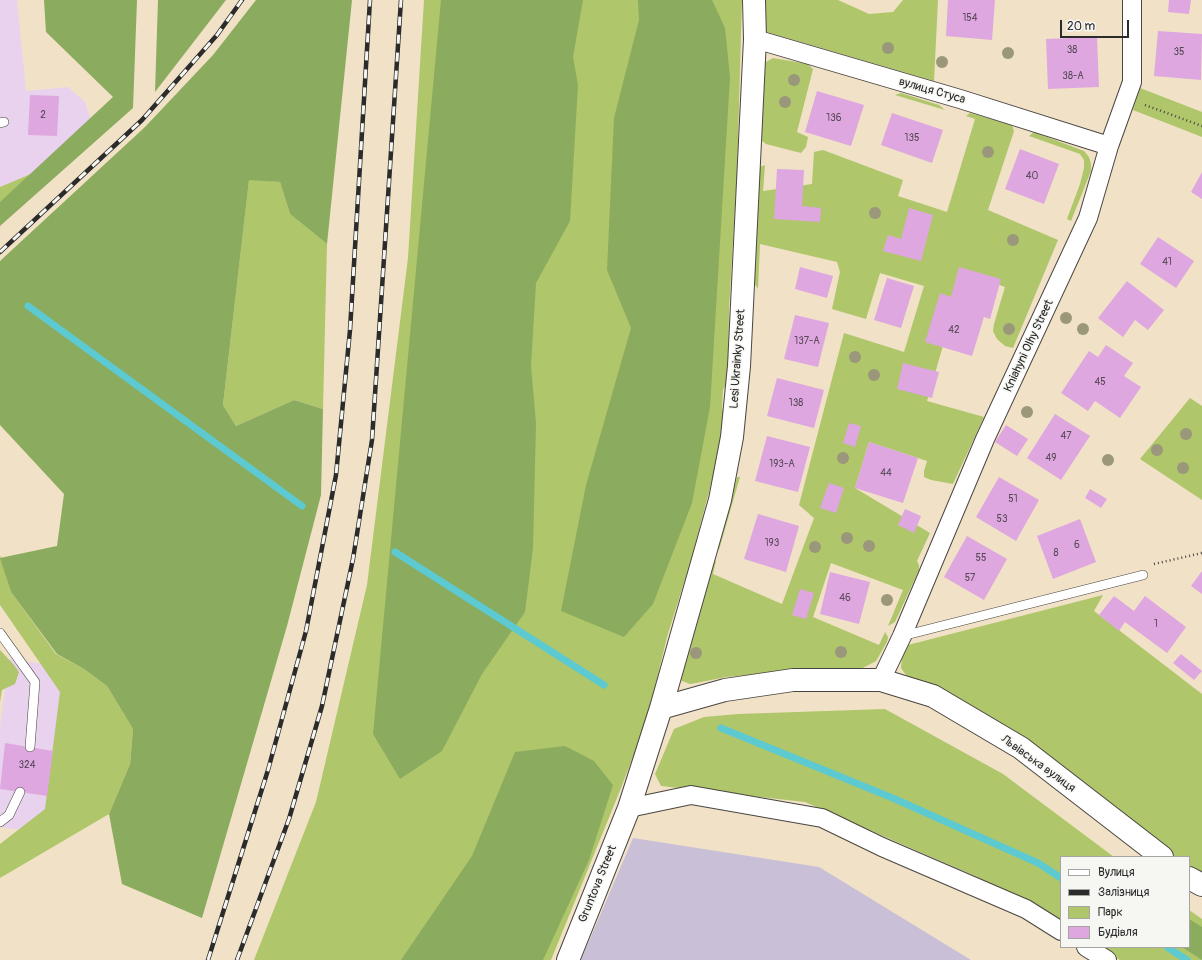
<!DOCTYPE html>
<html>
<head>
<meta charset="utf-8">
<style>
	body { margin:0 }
	#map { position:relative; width:1202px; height:960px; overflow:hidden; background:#f1e1c6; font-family:Pangolin,sans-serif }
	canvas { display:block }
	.legend { position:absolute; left:1060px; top:856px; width:130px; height:92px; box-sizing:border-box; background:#f6f6f2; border:1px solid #a5a5a2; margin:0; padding:5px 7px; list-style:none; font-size:12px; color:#2b2b2b }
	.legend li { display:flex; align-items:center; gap:8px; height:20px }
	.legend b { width:20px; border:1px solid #a5a5a2 }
	.scale { position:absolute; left:1060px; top:20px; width:69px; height:18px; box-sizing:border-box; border:2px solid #2b2b2b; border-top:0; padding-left:5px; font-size:12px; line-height:14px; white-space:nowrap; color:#2b2b2b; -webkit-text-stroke:3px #f6f6f2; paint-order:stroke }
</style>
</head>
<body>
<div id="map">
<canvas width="1202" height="960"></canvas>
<ul class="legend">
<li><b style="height:5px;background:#fff"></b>Вулиця</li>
<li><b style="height:5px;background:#2b2b2b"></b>Залізниця</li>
<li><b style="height:11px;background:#afc66a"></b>Парк</li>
<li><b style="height:11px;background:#dea7e0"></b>Будівля</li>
</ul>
<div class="scale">20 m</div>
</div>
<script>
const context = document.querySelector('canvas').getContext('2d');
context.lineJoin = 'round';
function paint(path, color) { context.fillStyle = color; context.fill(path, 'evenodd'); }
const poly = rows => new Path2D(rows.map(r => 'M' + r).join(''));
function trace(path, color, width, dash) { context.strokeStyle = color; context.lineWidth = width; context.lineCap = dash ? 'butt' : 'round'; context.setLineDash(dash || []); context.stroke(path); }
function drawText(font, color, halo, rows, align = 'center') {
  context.font = font + ' Pangolin,sans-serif'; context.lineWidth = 3; context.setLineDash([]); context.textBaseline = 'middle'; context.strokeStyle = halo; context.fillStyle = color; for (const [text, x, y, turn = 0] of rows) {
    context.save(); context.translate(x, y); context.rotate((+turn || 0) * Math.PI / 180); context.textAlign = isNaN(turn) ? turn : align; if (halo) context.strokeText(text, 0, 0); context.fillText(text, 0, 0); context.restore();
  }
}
paint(poly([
	[0,0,17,0,26,91,68,87,85,102,92,123,57,163,0,187],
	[9,659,84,670,62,836,0,827,0,727]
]), '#e9d2ed');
paint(poly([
	[633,838,819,867,971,960,581,960]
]), '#c9bfd7');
paint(poly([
	[424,0,742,0,737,174,729,309,728,380,723,390,722,408,728,420,691,560,667,637,647,720,621,788,551,960,254,960,316,802,367,585,408,258],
	[764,0,838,0,869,14,893,12,903,0,938,0,934,81,763,31],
	[773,58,808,64,813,69,797,132,808,137,806,147,801,153,766,144,761,140,764,63],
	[1140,88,1202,112,1202,137,1133,110],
	[901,93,939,105,945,110,895,95],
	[970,113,1012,125,1014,131,988,210,1058,240,1013,348,1005,346,997,339,993,331,994,324,1005,287,966,273,953,311,927,401,984,417,953,484,931,480,924,477,924,471,927,461,869,442,855,488,930,533,917,561,919,565,919,570,895,622,888,626,903,590,831,563,813,617,879,645,885,632,888,637,887,642,876,661,857,671,796,671,726,677,696,683,690,684,682,681,678,677,714,560,716,561,713,574,782,604,814,518,799,505,844,333,904,352,924,286,880,273,866,319,832,309,840,272,837,262,760,244,758,289,753,281,758,172,760,167,765,165,763,191,812,184,814,152,823,150,903,180,898,196,947,212,975,119,966,116],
	[1034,132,1084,151,1089,157,1091,164,1091,171,1071,221,1067,219,1080,184,1084,168,1084,160,1080,154,1029,136],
	[57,163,0,221,0,187],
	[249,179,280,182,290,214,327,244,323,409,294,400,236,426,223,405],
	[1190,398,1202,406,1202,500,1140,459],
	[737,477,740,477,719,550,718,547],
	[0,555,11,592,56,654,84,669,107,686,133,729,130,764,109,814,0,878,0,844,45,809,60,692,0,605],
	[1103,595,1094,611,1202,694,1202,872,1189,865,1189,857,1176,857,995,722,915,681,906,675,901,668,902,657,908,645],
	[0,650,14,665,19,672,15,684,2,690,0,702],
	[885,709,1003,774,1114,857,1061,857,1061,926,975,876,805,802,661,786,655,774,674,729,704,717,738,714],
	[1189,910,1202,919,1202,960,1120,960,1098,947,1189,947]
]), '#afc66a');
paint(poly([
	[44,0,137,0,133,108,0,226,0,202,113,97,46,32],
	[158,0,226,0,155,92],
	[256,0,352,0,327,244,290,214,280,182,249,180,223,405,236,426,294,400,323,409,321,495,287,626,202,918,122,884,109,814,130,764,133,729,107,686,84,669,57,654,11,592,0,558,57,546,64,494,0,425,0,261,145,127,213,55],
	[441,0,583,0,573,57,578,85,570,221,536,283,531,366,536,423,533,548,525,612,482,674,442,751,400,779,373,734],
	[638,0,712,0,725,28,730,77,710,407,692,503,653,604,624,637,561,611,586,485,631,328,607,270,614,118,639,20],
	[565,746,594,761,613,785,589,860,543,960,401,960,472,856,515,752],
	[1189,919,1202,927,1202,960,1182,947,1189,947]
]), '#8bab5e');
trace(poly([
	[28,306,302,506],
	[395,552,604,685],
	[721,728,895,799,1038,863,1061,878],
	[1167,947,1187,960]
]), '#5dcad2', 7);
paint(poly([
	[948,0,995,0,992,40,946,36],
	[1169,0,1191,0,1189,14,1168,12],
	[1158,31,1202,34,1201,80,1154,76],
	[1097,37,1099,87,1048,89,1046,39],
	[817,91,864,105,851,146,805,132],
	[30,95,59,96,57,136,28,135],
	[892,113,943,130,932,163,881,145],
	[1020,149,1059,164,1044,204,1005,189],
	[777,169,804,170,802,206,821,208,820,222,774,219],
	[1202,172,1202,199,1191,192],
	[909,208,933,215,921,261,883,251,888,235,901,239],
	[1158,237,1194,261,1176,288,1140,264],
	[800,267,833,276,827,298,795,289],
	[959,267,1001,279,990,319,984,317,972,356,925,342,940,293,951,297],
	[887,278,914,286,901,328,874,320],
	[1127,281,1164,310,1148,330,1135,320,1123,337,1098,318],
	[795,315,829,323,818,367,784,359],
	[1106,345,1133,363,1124,376,1141,387,1120,418,1095,401,1088,411,1061,393,1089,351,1098,357],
	[903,363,939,372,932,398,897,389],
	[777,378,824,390,814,428,767,416],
	[1055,414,1090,436,1061,480,1027,458],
	[849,423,861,426,855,447,843,443],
	[1006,425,1028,439,1017,456,995,442],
	[767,436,810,447,798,492,755,481],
	[869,442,918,458,903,503,855,488],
	[999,477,1039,500,1016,541,976,517],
	[829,483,844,488,836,513,820,508],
	[1090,489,1107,499,1101,508,1085,498],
	[905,509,921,516,914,533,898,525],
	[758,514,799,526,786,572,744,559],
	[1080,519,1096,562,1053,579,1037,536],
	[967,536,1007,559,984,600,944,577],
	[1202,571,1202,594,1191,586],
	[830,572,870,582,859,624,820,614],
	[800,589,814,593,806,619,792,615],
	[1114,596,1134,611,1145,596,1186,627,1167,653,1125,622,1119,631,1099,615],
	[1181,654,1202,671,1194,680,1173,663],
	[5,743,53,751,47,796,0,789]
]), '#dea7e0');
const service = poly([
	[0,123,4,122],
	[0,633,35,682,30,747],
	[902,636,1143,575],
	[0,822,9,815,20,792]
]);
const minor = poly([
	[755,39,960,99,1109,146],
	[881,680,902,636,985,439,1088,218,1109,146,1132,82,1132,0],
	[629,808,691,795,822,818,882,847,1026,909,1061,931],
	[1086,947,1107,960]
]);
const tertiary = poly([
	[661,708,725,690,793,680,881,680,933,696,1021,748,1162,857],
	[1189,878,1202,885],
	[568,960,629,808,661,708,720,500,732,437,739,366,755,39,754,0]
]);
trace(service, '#494642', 10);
trace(minor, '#494642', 20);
trace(tertiary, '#494642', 24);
trace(poly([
	[1145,105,1202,126],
	[1154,564,1202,553]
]), '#494642', 2.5, [1, 3]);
trace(service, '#fff', 9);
trace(minor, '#fff', 18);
trace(tertiary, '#fff', 22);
const rail = poly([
	[0,252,142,120,217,35,242,0],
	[208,960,268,770,306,631,336,475,350,330,370,0],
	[237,960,289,819,322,706,353,559,372,440,401,0]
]);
trace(rail, '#2b2b2b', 4.5);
trace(rail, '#f6f6f2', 3, [9]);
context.fillStyle = '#9a977b';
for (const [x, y] of [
	[888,48],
	[1008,53],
	[942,62],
	[794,80],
	[785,102],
	[988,152],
	[875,213],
	[1013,240],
	[1066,318],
	[1009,329],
	[1083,329],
	[855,357],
	[874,375],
	[1027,412],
	[1186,434],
	[1157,450],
	[843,458],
	[1108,460],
	[1183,468],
	[847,538],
	[869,546],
	[815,547],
	[887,600],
	[841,652],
	[696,653]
]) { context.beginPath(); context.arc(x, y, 6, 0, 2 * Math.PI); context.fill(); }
drawText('10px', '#584a58', null, [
	["154",970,18],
	["38",1072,50],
	["35",1179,52],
	["38-А",1073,76],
	["2",43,115],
	["136",834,118],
	["135",912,138],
	["40",1032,176],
	["41",1167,262],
	["42",954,330],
	["137-А",807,341],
	["45",1100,382],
	["138",796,403],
	["47",1066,436],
	["49",1051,458],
	["193-А",782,464],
	["44",886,473],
	["51",1013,499],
	["53",1002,519],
	["193",772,543],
	["6",1077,545],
	["8",1056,553],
	["55",981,558],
	["57",970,578],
	["46",845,598],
	["1",1156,624],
	["324",27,765]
]);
drawText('12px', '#2b2b2b', '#f6f6f2', [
	["вулиця Стуса",932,91,16],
	["Kniahyni Olhy Street",1029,346,-65],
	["Lesi Ukrainky Street",738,359,-86],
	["Львівська вулиця",1038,764,36],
	["Gruntova Street",598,884,-68]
]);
</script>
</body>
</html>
